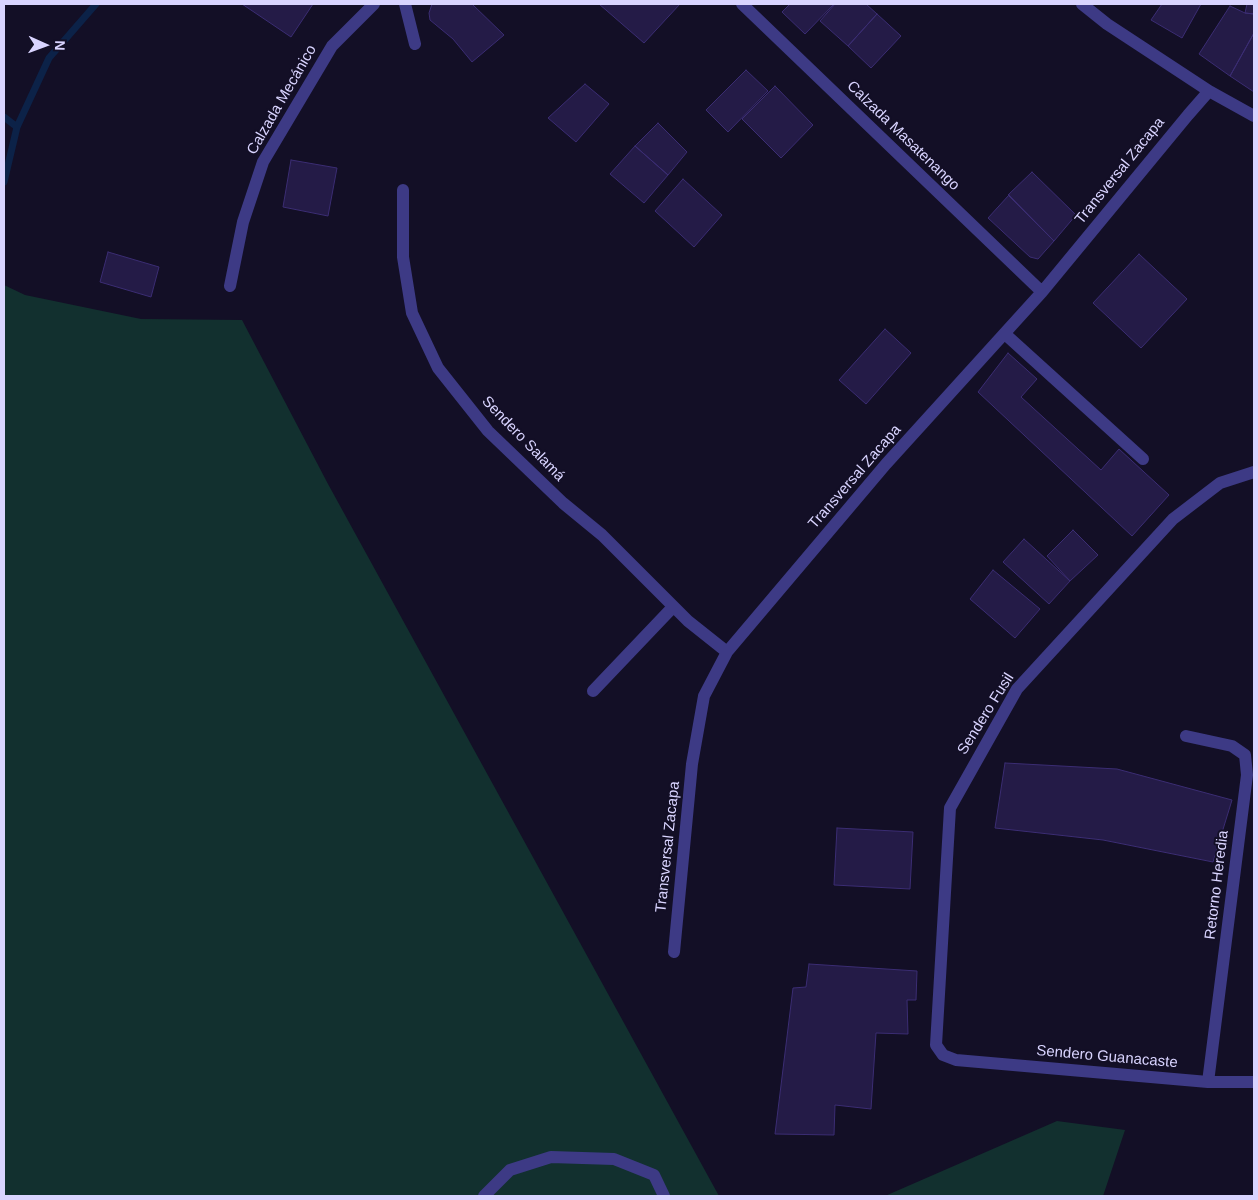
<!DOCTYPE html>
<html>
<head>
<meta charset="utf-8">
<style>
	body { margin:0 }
	#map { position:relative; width:1258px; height:1200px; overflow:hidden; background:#130f26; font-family:Helvetica,sans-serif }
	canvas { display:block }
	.frame { position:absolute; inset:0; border:5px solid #d9d4ff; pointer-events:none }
	.north { position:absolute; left:20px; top:20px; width:50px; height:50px; -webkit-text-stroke:4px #130f26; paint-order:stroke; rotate:92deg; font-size:14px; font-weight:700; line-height:20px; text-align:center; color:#d9d4ff }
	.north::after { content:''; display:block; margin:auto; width:18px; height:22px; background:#d9d4ff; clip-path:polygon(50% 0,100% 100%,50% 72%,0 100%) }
</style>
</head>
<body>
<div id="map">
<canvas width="1258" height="1200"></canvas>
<div class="frame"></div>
<div class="north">N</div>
</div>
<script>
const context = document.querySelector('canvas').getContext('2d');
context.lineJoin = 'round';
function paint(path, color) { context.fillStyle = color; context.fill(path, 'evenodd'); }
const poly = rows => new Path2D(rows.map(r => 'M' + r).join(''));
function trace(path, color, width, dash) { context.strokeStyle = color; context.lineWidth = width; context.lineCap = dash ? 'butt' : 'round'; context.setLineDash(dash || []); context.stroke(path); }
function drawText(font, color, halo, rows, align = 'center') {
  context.font = font + ' Helvetica,sans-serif'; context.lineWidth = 4; context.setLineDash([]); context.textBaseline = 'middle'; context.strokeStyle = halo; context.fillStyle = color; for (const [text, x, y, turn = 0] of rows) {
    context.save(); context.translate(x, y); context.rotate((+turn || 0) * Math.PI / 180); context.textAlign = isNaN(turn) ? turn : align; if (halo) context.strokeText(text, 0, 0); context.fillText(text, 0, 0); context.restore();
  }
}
paint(poly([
	[4,285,25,295,141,319,242,320,328,484,719,1196,4,1196],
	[1057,1121,1125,1130,1103,1196,885,1196]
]), '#12302f');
trace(poly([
	[4,117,17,127],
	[4,182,17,127,49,58,96,4]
]), '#0c2248', 7);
const building = poly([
	[242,4,313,4,291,37,242,4],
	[432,4,472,4,504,35,472,62,453,39,430,20,429,13,432,4],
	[599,4,680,4,644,43,599,4],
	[790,4,834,4,805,34,782,12,790,4],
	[835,4,866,4,877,14,848,46,820,21,835,4],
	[1162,4,1201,4,1182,38,1151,20,1162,4],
	[1247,4,1254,4,1254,14,1245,13,1247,4],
	[1230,6,1245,13,1254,14,1254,33,1230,76,1199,54,1230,6],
	[877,14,901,36,871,68,848,46,877,14],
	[1254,33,1254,92,1230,76,1254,33],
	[746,70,768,91,728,132,706,110,746,70],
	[585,84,609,104,576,142,548,118,585,84],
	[775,86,813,125,781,158,742,119,775,86],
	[658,123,687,152,668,175,635,146,658,123],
	[635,146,668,175,644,203,610,174,635,146],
	[291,160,337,168,328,216,283,207,291,160],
	[1032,172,1076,215,1054,241,1008,195,1032,172],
	[683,179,722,215,694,247,655,211,683,179],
	[1009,195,1054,241,1038,259,1030,257,988,218,1009,195],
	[108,252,159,267,151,297,100,282,108,252],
	[1139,254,1187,299,1141,348,1093,303,1139,254],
	[885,329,911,353,866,404,839,380,885,329],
	[1008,353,1037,379,1021,397,1101,470,1119,449,1169,495,1132,536,978,392,1008,353],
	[1073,530,1098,555,1070,581,1047,556,1073,530],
	[1024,539,1070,581,1049,604,1003,562,1024,539],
	[993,570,1040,609,1015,638,970,599,993,570],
	[1005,763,1117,769,1232,800,1213,862,1103,840,995,828,1005,763],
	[837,828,913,832,910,889,834,885,837,828],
	[809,964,917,971,916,1000,907,1000,908,1034,876,1033,871,1109,835,1105,834,1135,775,1134,793,988,806,987,809,964]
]);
paint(building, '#241b47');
trace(building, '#3b2d73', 1);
trace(poly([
	[405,4,415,44],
	[742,4,1042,292],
	[1082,4,1107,24,1209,91,1254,116],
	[403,190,403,257,412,313,438,368,488,431,563,503,602,535,688,621,727,652],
	[230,286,243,222,263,162,332,46,374,4],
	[1005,334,1143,459],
	[1254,472,1220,483,1173,519,1017,689,950,808,936,1045,943,1055,956,1060,1208,1082,1254,1082],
	[593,691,673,607],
	[1186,736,1232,746,1245,755,1247,775,1208,1082],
	[674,952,692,764,704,696,727,652,886,464,1042,292,1188,115,1209,91],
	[484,1196,510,1170,551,1157,614,1159,654,1175,664,1196]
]), '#3d3a85', 12);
drawText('15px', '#d9d4ff', '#130f26', [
	["Calzada Mecánico",282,100,-60],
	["Calzada Masatenango",903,136,44],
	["Transversal Zacapa",1120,171,-51],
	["Sendero Salamá",523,439,46],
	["Transversal Zacapa",855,477,-49],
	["Sendero Fusil",986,714,-58],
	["Transversal Zacapa",668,847,-84],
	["Retorno Heredia",1217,885,-83],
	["Sendero Guanacaste",1107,1057,5]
]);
</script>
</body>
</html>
